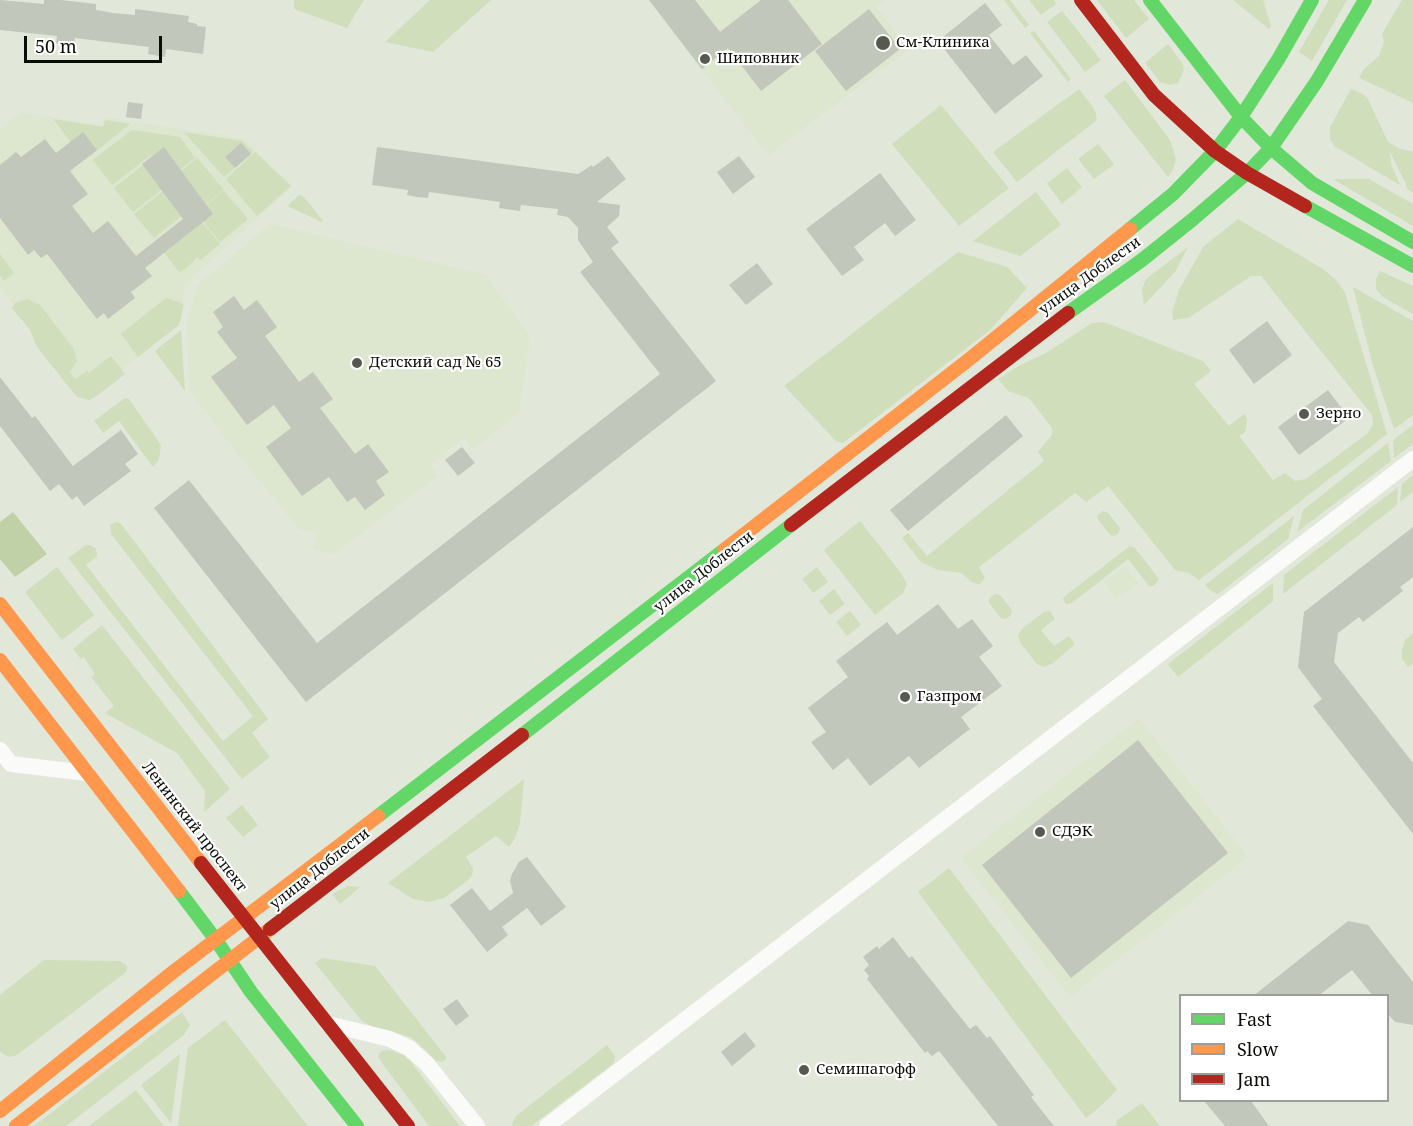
<!DOCTYPE html>
<html>
<head>
<meta charset="utf-8">
<style>
	body { margin:0 }
	#map { position:relative; width:1413px; height:1126px; overflow:hidden; background:#e1e7d9; font-family:"Noto Serif",serif }
	canvas { display:block }
	.legend { position:absolute; left:1179px; top:994px; width:210px; height:108px; box-sizing:border-box; background:#fff; border:2px solid #9d9e9b; margin:0; padding:8px 10px; list-style:none; font-size:18px; color:#0a0d05 }
	.legend li { display:flex; align-items:center; gap:12px; height:30px }
	.legend b { width:30px; border:2px solid #9d9e9b }
	.scale { position:absolute; left:24px; top:36px; width:138px; height:27px; box-sizing:border-box; border:3px solid #0a0d05; border-top:0; padding-left:8px; font-size:18px; line-height:21px; white-space:nowrap; color:#0a0d05; -webkit-text-stroke:4px #fff; paint-order:stroke }
</style>
</head>
<body>
<div id="map">
<canvas width="1413" height="1126"></canvas>
<ul class="legend">
<li><b style="height:8px;background:#63d668"></b>Fast</li>
<li><b style="height:8px;background:#ff974d"></b>Slow</li>
<li><b style="height:8px;background:#b3261e"></b>Jam</li>
</ul>
<div class="scale">50 m</div>
</div>
<script>
const context = document.querySelector('canvas').getContext('2d');
context.lineJoin = 'round';
function paint(path, color) { context.fillStyle = color; context.fill(path, 'evenodd'); }
const poly = rows => new Path2D(rows.map(r => 'M' + r).join(''));
function trace(path, color, width, dash) { context.strokeStyle = color; context.lineWidth = width; context.lineCap = dash ? 'butt' : 'round'; context.setLineDash(dash || []); context.stroke(path); }
function drawText(font, color, halo, rows, align = 'center') {
  context.font = font + ' "Noto Serif",serif'; context.lineWidth = 4.5; context.setLineDash([]); context.textBaseline = 'middle'; context.strokeStyle = halo; context.fillStyle = color; for (const [text, x, y, turn = 0] of rows) {
    context.save(); context.translate(x, y); context.rotate((+turn || 0) * Math.PI / 180); context.textAlign = isNaN(turn) ? turn : align; if (halo) context.strokeText(text, 0, 0); context.fillText(text, 0, 0); context.restore();
  }
}
paint(poly([
	[648,0,884,0,876,7,909,49,768,155],
	[21,112,103,126,104,117,243,139,293,186,185,284,178,325,117,373,79,389,0,288,0,130],
	[270,224,486,275,530,337,519,413,473,449,464,438,431,464,437,476,338,551,331,554,314,549,317,533,299,529,236,452,189,390,187,320,198,285],
	[1125,566,1138,583,1116,598,1104,582],
	[1139,718,1248,857,1070,997,961,858]
]), '#dde6ce');
paint(poly([
	[294,0,364,0,347,28,294,9],
	[430,0,491,0,433,52,385,42],
	[1004,0,1010,0,1029,25,1025,28],
	[1029,0,1054,0,1056,4,1041,15],
	[1097,0,1134,0,1149,19,1126,38],
	[1233,0,1263,0,1271,26,1269,29],
	[1329,0,1347,0,1312,61,1299,52],
	[1402,0,1413,0,1413,103,1359,78,1363,70,1379,56,1384,42,1382,34],
	[1062,11,1101,60,1085,72,1047,22],
	[1034,31,1071,79,1068,82,1030,33],
	[1168,44,1182,63,1184,70,1178,83,1170,85,1160,82,1145,63],
	[1125,80,1170,140,1176,159,1173,169,1168,177,1104,96],
	[1079,89,1093,107,1096,114,1097,120,1017,182,993,152],
	[1351,89,1363,94,1368,99,1388,142,1398,148,1413,152,1413,193,1407,189,1405,182,1390,152,1391,164,1400,185,1334,146,1330,139,1330,127],
	[941,105,1009,188,959,226,892,144],
	[53,119,103,127,105,120,130,124,85,160],
	[132,130,180,137,195,158,169,178,151,155,112,185,93,160],
	[184,132,242,141,253,152,224,177],
	[1098,144,1114,164,1094,179,1078,159],
	[255,152,291,186,257,216,226,179],
	[152,158,170,180,197,158,224,190,196,212,191,208,154,238,134,214,172,184,171,182,133,212,114,188],
	[1067,168,1082,187,1062,204,1047,183],
	[1333,179,1369,179,1413,204,1413,226],
	[224,191,248,219,220,242,196,213],
	[1036,192,1061,225,1020,256,973,241],
	[299,195,304,197,323,221,322,222,287,206],
	[193,211,220,244,200,260,198,257,180,273,155,241],
	[1238,219,1323,269,1337,281,1345,293,1387,434,1199,580,1189,573,1175,570,1108,486,1086,502,1075,493,979,567,985,578,980,584,973,583,961,573,938,570,921,562,902,538,908,533,927,556,1044,461,1038,452,1052,435,1052,428,1029,398,1008,391,998,379,1022,364,1046,353,1092,323,1104,322,1203,361,1211,371,1194,384,1229,426,1244,414,1247,419,1246,428,1244,433,1239,436,1273,480,1285,473,1295,481,1306,479,1368,433,1373,424,1372,415,1261,276,1251,276,1188,318,1173,320,1172,312,1179,290,1203,247],
	[1188,247,1175,272,1144,305,1142,289,1146,279],
	[958,252,1007,267,1027,288,990,330,843,443,836,441,784,386],
	[0,254,14,273,4,281,0,275],
	[1380,271,1413,286,1413,314,1383,297,1376,289,1376,279],
	[1353,287,1413,321,1413,415,1394,429,1373,366],
	[166,298,184,304,179,325,138,357,121,334],
	[27,299,40,305,74,349,77,361,70,372,75,379,87,371,89,373,111,356,125,374,94,398,89,400,77,397,37,347,30,330,12,308,15,303],
	[181,330,185,391,155,351],
	[125,398,129,399,161,445,159,459,153,467,119,421,103,433,94,421],
	[1413,425,1413,444,1394,458,1393,440],
	[1388,443,1391,461,1297,532,1303,510],
	[1413,475,1413,492,1400,502,1402,484],
	[1398,487,1397,505,1283,594,1284,575],
	[1103,511,1108,513,1120,528,1119,533,1114,536,1110,535,1097,518,1098,515],
	[1294,516,1288,539,1218,594,1211,591,1205,585],
	[860,521,901,573,907,584,903,593,875,615,824,550],
	[117,522,122,525,268,719,252,733,270,757,242,779,68,558,86,545,90,545,96,549,97,556,86,565,223,741,253,716,111,534,110,525],
	[1130,546,1135,548,1159,579,1154,586,1149,586,1128,559,1072,603,1066,604,1063,599,1065,596],
	[57,567,94,615,62,640,25,592],
	[817,567,828,582,813,593,802,579],
	[1273,583,1273,601,1178,677,1168,664],
	[834,589,845,604,830,615,819,601],
	[995,594,1000,595,1012,610,1011,615,1006,619,1001,618,989,603,989,599],
	[850,611,861,625,847,636,836,622],
	[1050,611,1055,619,1041,630,1054,646,1069,636,1075,644,1052,664,1043,667,1037,664,1021,644,1018,635,1024,627,1044,612],
	[102,625,230,789,204,812,205,791,177,753,105,713,114,706,91,677,95,674,84,657,81,659,73,649],
	[1413,633,1413,664,1408,667,1402,659,1402,649,1405,640],
	[524,779,520,824,514,840,509,847,496,836,466,857,473,869,472,876,468,880,444,898,429,902,413,899,388,883],
	[242,805,258,825,243,837,226,818],
	[949,868,1117,1090,1102,1105,1086,1118,918,892],
	[348,886,360,887,340,904,332,894],
	[322,958,375,966,447,1058,442,1062,436,1061,418,1043,410,1037,373,1027,362,1021,315,963],
	[44,960,120,961,126,965,127,969,126,972,17,1055,10,1057,3,1054,0,1051,0,995],
	[182,1012,190,1025,184,1035,66,1126,34,1126],
	[225,1020,308,1126,178,1126,188,1048],
	[607,1045,615,1056,614,1063,531,1126,513,1126,512,1123,516,1116],
	[389,1050,403,1055,411,1062,460,1126,429,1126,382,1063,378,1056,379,1053,382,1051],
	[180,1054,171,1123,141,1085],
	[136,1090,164,1126,89,1126],
	[1142,1103,1160,1126,1116,1126,1117,1120]
]), '#d0debc');
paint(poly([
	[13,512,47,554,15,577,0,559,0,522]
]), '#c1d1a7');
paint(poly([
	[0,0,44,4,44,0,61,0,96,4,96,10,113,13,135,15,135,9,189,16,188,22,197,24,197,26,206,27,203,54,166,49,165,57,148,54,149,47,75,38,74,45,65,45,56,43,57,36,0,30],
	[649,0,695,0,720,32,761,0,788,0,822,44,761,91,728,48,702,69],
	[985,3,1002,25,989,35,1013,65,1026,55,1043,76,995,114,938,41],
	[869,9,900,49,846,91,815,51],
	[128,102,143,104,141,119,126,117],
	[83,132,97,150,70,171,88,194,72,206,93,233,108,221,136,256,183,219,142,164,164,147,213,214,145,268,152,276,131,292,135,298,108,319,104,313,97,319,47,254,41,258,34,250,28,255,0,218,0,165,16,152,21,157,45,139,56,153],
	[241,143,251,154,235,168,225,157],
	[377,147,578,174,592,165,593,167,608,156,626,179,597,202,620,205,619,216,607,227,619,242,611,248,716,381,306,702,154,508,189,480,317,643,660,374,580,272,593,262,578,240,578,228,568,217,557,215,558,209,521,205,520,211,499,208,500,202,429,192,428,198,417,197,407,195,408,190,372,185],
	[739,156,755,177,733,194,717,172],
	[880,173,916,220,895,236,885,223,854,247,864,260,842,276,806,229],
	[757,263,773,284,746,305,729,285],
	[234,296,244,310,257,300,277,327,265,336,299,382,313,372,333,399,320,408,355,454,368,444,389,472,376,481,385,495,365,510,355,497,347,502,329,477,302,496,266,447,291,428,274,405,247,425,211,377,237,358,217,332,223,327,213,312],
	[1267,321,1292,355,1254,384,1229,350],
	[0,377,32,418,35,416,73,466,121,430,138,454,125,464,131,471,84,506,77,496,72,500,59,484,50,491,0,426],
	[1328,390,1349,418,1299,455,1278,427],
	[1006,415,1023,436,908,531,890,510],
	[462,447,475,463,458,476,445,460],
	[1413,527,1413,577,1400,587,1403,591,1363,622,1359,617,1338,633,1334,662,1413,763,1413,834,1313,706,1322,699,1298,667,1304,612],
	[938,604,958,629,972,619,993,646,979,657,1002,686,961,717,970,729,919,768,909,756,870,786,848,758,833,770,811,742,826,732,808,708,848,677,836,661,887,622,897,635],
	[1138,740,1228,853,1071,978,982,865],
	[527,857,566,907,541,926,527,908,502,927,508,935,487,952,450,905,472,888,490,911,513,893,510,881,512,874,519,862],
	[1348,921,1368,925,1413,982,1413,1025,1395,1022,1388,1014,1388,996,1373,996,1352,970,1318,996,1253,996],
	[893,937,909,958,912,956,970,1029,976,1025,987,1038,990,1036,1034,1095,1031,1097,1054,1126,998,1126,939,1051,932,1056,927,1051,925,1053,867,979,869,976,864,970,869,965,863,957,877,946,879,949],
	[457,999,469,1016,456,1026,443,1009],
	[745,1032,756,1046,732,1066,721,1052],
	[1204,1101,1251,1101,1269,1126,1225,1126]
]), '#c2c7bc');
trace(poly([
	[0,750,11,764,87,773],
	[328,1024,390,1039,409,1048,427,1064,477,1126],
	[547,1126,1413,459]
]), '#fafbf9', 16);
trace(poly([
	[1150,0,1241,117,1271,148,1312,183,1413,242],
	[1305,206,1413,266],
	[1130,229,1173,194,1215,151,1241,117,1279,58,1312,0],
	[1068,313,1142,260,1192,220,1247,173,1271,148,1317,81,1365,0],
	[522,735,791,525],
	[378,816,724,550],
	[179,891,216,940,251,992,357,1126]
]), '#63d668', 14);
trace(poly([
	[724,550,967,361,1130,229],
	[0,604,201,863],
	[0,660,179,891],
	[0,1111,173,972,378,816],
	[16,1126,270,929]
]), '#ff974d', 14);
trace(poly([
	[1081,0,1154,95,1215,151,1247,173,1305,206],
	[791,525,1068,313],
	[201,863,408,1126],
	[270,929,522,735]
]), '#b3261e', 14);
for (const [x, y, r, color] of [
	[883,43,8,"#55594f"],
	[705,59,6,"#55594f"],
	[357,363,6,"#55594f"],
	[1304,414,6,"#55594f"],
	[905,697,6,"#55594f"],
	[1040,832,6,"#55594f"],
	[804,1070,6,"#55594f"]
]) { const dot = new Path2D(); dot.arc(x, y, r, 0, 2 * Math.PI); context.fillStyle = color; context.fill(dot); trace(dot, '#fff', 2); }
drawText('15px', '#0a0d05', '#fff', [
	["См-Клиника",896,43],
	["Шиповник",717,59],
	["Детский сад № 65",369,363],
	["Зерно",1316,414],
	["Газпром",917,697],
	["СДЭК",1052,832],
	["Семишагофф",816,1070]
], 'left');
drawText('15px', '#0a0d05', '#fff', [
	["улица Доблести",1090,276,-36],
	["улица Доблести",704,572,-38],
	["Ленинский проспект",194,827,52],
	["улица Доблести",320,869,-38]
]);
</script>
</body>
</html>
